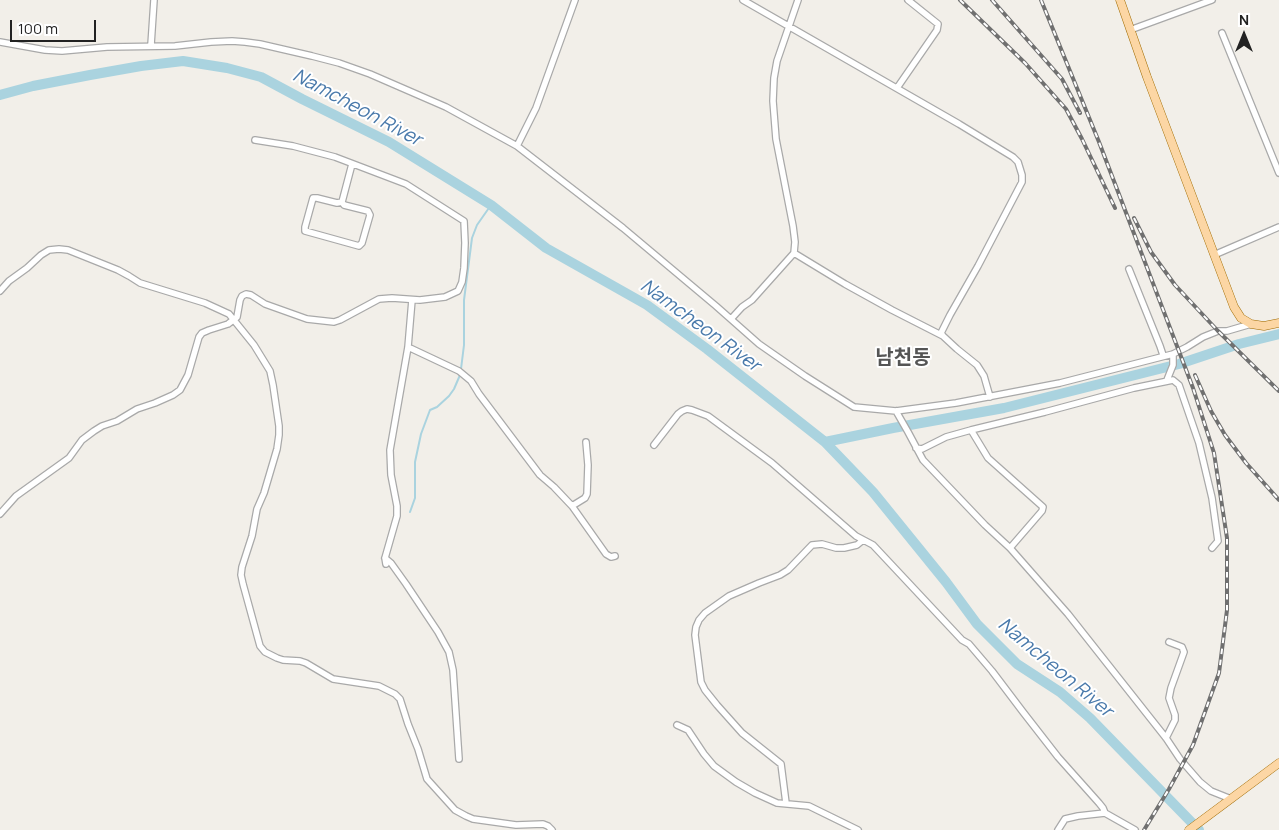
<!DOCTYPE html>
<html>
<head>
<meta charset="utf-8">
<style>
	body { margin:0 }
	#map { position:relative; width:1279px; height:830px; overflow:hidden; background:#f2efe9; font-family:Manrope,sans-serif }
	canvas { display:block }
	.north { position:absolute; left:1219px; top:10px; width:50px; height:50px; -webkit-text-stroke:4px #fff; paint-order:stroke; rotate:0deg; font-size:14px; font-weight:700; line-height:20px; text-align:center; color:#222 }
	.north::after { content:''; display:block; margin:auto; width:18px; height:22px; background:#222; clip-path:polygon(50% 0,100% 100%,50% 72%,0 100%) }
	.scale { position:absolute; left:10px; top:20px; width:86px; height:22px; box-sizing:border-box; border:2px solid #222; border-top:0; padding-left:6px; font-size:15px; line-height:18px; white-space:nowrap; color:#222; -webkit-text-stroke:4px #fff; paint-order:stroke }
</style>
</head>
<body>
<div id="map">
<canvas width="1279" height="830"></canvas>
<div class="north">N</div>
<div class="scale">100 m</div>
</div>
<script>
const context = document.querySelector('canvas').getContext('2d');
context.lineJoin = 'round';
const poly = rows => new Path2D(rows.map(r => 'M' + r).join(''));
function trace(path, color, width, dash) { context.strokeStyle = color; context.lineWidth = width; context.lineCap = dash ? 'butt' : 'round'; context.setLineDash(dash || []); context.stroke(path); }
function drawText(font, color, halo, rows, align = 'center') {
  context.font = font + ' Manrope,"Noto Sans KR",sans-serif'; context.lineWidth = 4; context.setLineDash([]); context.textBaseline = 'middle'; context.strokeStyle = halo; context.fillStyle = color; for (const [text, x, y, turn = 0] of rows) {
    context.save(); context.translate(x, y); context.rotate((+turn || 0) * Math.PI / 180); context.textAlign = isNaN(turn) ? turn : align; if (halo) context.strokeText(text, 0, 0); context.fillText(text, 0, 0); context.restore();
  }
}
trace(poly([
	[461,369,464,345,464,300,472,238,477,225,491,205],
	[410,512,415,498,415,462,421,434,430,410,437,407,449,396,454,389,460,375]
]), '#aad3df', 2);
trace(poly([
	[0,95,33,86,90,75,141,66,183,61,227,68,261,77,302,99,389,142,491,205,546,248,647,305,707,349,825,442,873,492,946,582,977,624,1017,664,1060,692,1090,718,1199,830],
	[825,442,893,428,1004,408,1179,364,1239,344,1279,334]
]), '#aad3df', 10);
const minor = poly([
	[743,0,959,124,1013,157,1018,162,1022,175,1022,182,978,266,950,315,941,333,943,336,957,349,977,365,984,376,990,397],
	[1130,30,1212,0],
	[1222,33,1279,173],
	[0,42,45,50,62,51,107,47,175,46,211,42,232,41,245,42,260,44,312,56,339,63,370,74,446,107,517,146,623,228,716,306,759,344,805,376,854,407,896,411,956,403,1060,383,1173,354,1187,347,1203,337,1218,331,1227,331,1251,324],
	[151,45,154,0],
	[897,88,937,30,938,24,908,0],
	[517,146,536,108,575,0],
	[342,202,337,203,317,198,313,198,305,227,305,231,359,246,362,243,370,215,368,211,344,205,342,202,352,164],
	[794,253,795,242,793,226,776,139,773,101,774,78,777,61,798,0],
	[1214,255,1279,227],
	[1129,269,1160,346,1163,355],
	[0,291,9,281,27,268,41,255,49,250,59,249,68,250,118,270,129,276,140,283,205,303,229,314,254,345,270,371,273,385,279,426,279,435,277,449,264,493,257,509,252,536,242,567,241,575,243,584,260,646,265,652,277,658,283,660,300,661,306,663,333,679,379,686,395,694,400,699,408,724,418,749,427,779,455,810,466,816,473,819,516,825,543,824,548,826,552,830],
	[731,319,742,307,752,300,794,253,845,284,892,310,943,336],
	[408,347,459,371,471,381,479,394,540,475,554,487,572,506,606,554,611,557,615,556],
	[1167,380,1173,365,1173,354],
	[896,411,908,432,923,460,985,525,1010,548,1068,614,1166,738,1180,759,1200,782,1211,791,1231,799],
	[971,430,988,458,1043,507,1042,511,1010,548],
	[654,445,678,414,682,411,687,409,692,410,708,416,772,463,856,536,873,545,962,640,969,644,992,671,1023,712,1058,757,1099,803,1103,808,1105,813],
	[916,448,922,449,946,437,971,430,1045,412,1134,388,1173,380,1179,385,1199,443,1212,498,1218,541,1212,548],
	[572,506,585,498,587,494,588,465,586,442],
	[0,514,16,496,69,458,82,440,94,431,102,426,117,421,137,409,155,403,173,395,180,390,188,375,199,337,202,333,209,330,228,324,237,317,240,300,242,296,246,294,251,295,265,304,307,319,334,322,340,320,379,299,392,298,420,300,445,297,458,291,462,282,464,268,465,243,464,221,406,184,335,157,293,146,255,140],
	[385,558,391,563,406,584,438,632,449,652,453,670,459,759],
	[386,564,385,558,397,516,397,506,391,475,390,450,408,347,412,300],
	[677,725,688,730,704,754,714,766,736,782,755,793,777,803,809,806,858,830],
	[1166,738,1175,720,1175,715,1169,698,1171,688,1184,652,1182,647,1169,642],
	[786,803,781,764,742,733,717,705,705,690,701,682,695,635,696,627,699,620,705,613,729,596,759,583,780,575,788,570,812,545,822,544,836,548,844,548,857,545,863,540],
	[1058,830,1065,819,1078,816,1105,813,1135,830]
]);
const major = poly([
	[1120,0,1147,77,1234,307,1241,318,1251,324,1264,326,1279,323],
	[1189,830,1279,763]
]);
trace(minor, '#a9a9a9', 8);
trace(major, '#a06b00', 9);
trace(minor, '#fff', 5.5);
trace(major, '#fcd6a4', 8);
const rail = poly([
	[960,0,1025,63,1066,109,1082,139,1115,208],
	[992,0,1062,79,1080,113],
	[1041,0,1099,142,1193,388,1214,453,1227,538,1227,610,1219,673,1193,745,1169,789,1144,830],
	[1134,218,1151,252,1175,285,1218,331,1279,391],
	[1195,375,1211,411,1225,435,1246,463,1279,500]
]);
trace(rail, '#707070', 4);
trace(rail, '#fff', 2, [5.5]);
drawText('italic 19px', '#4a7aab', '#fff', [
	["Namcheon River",357,108,28],
	["Namcheon River",700,326,36],
	["Namcheon River",1055,668,40]
]);
drawText('bold 20px', '#555', '#fff', [
	["남천동",903,358]
]);
</script>
</body>
</html>
